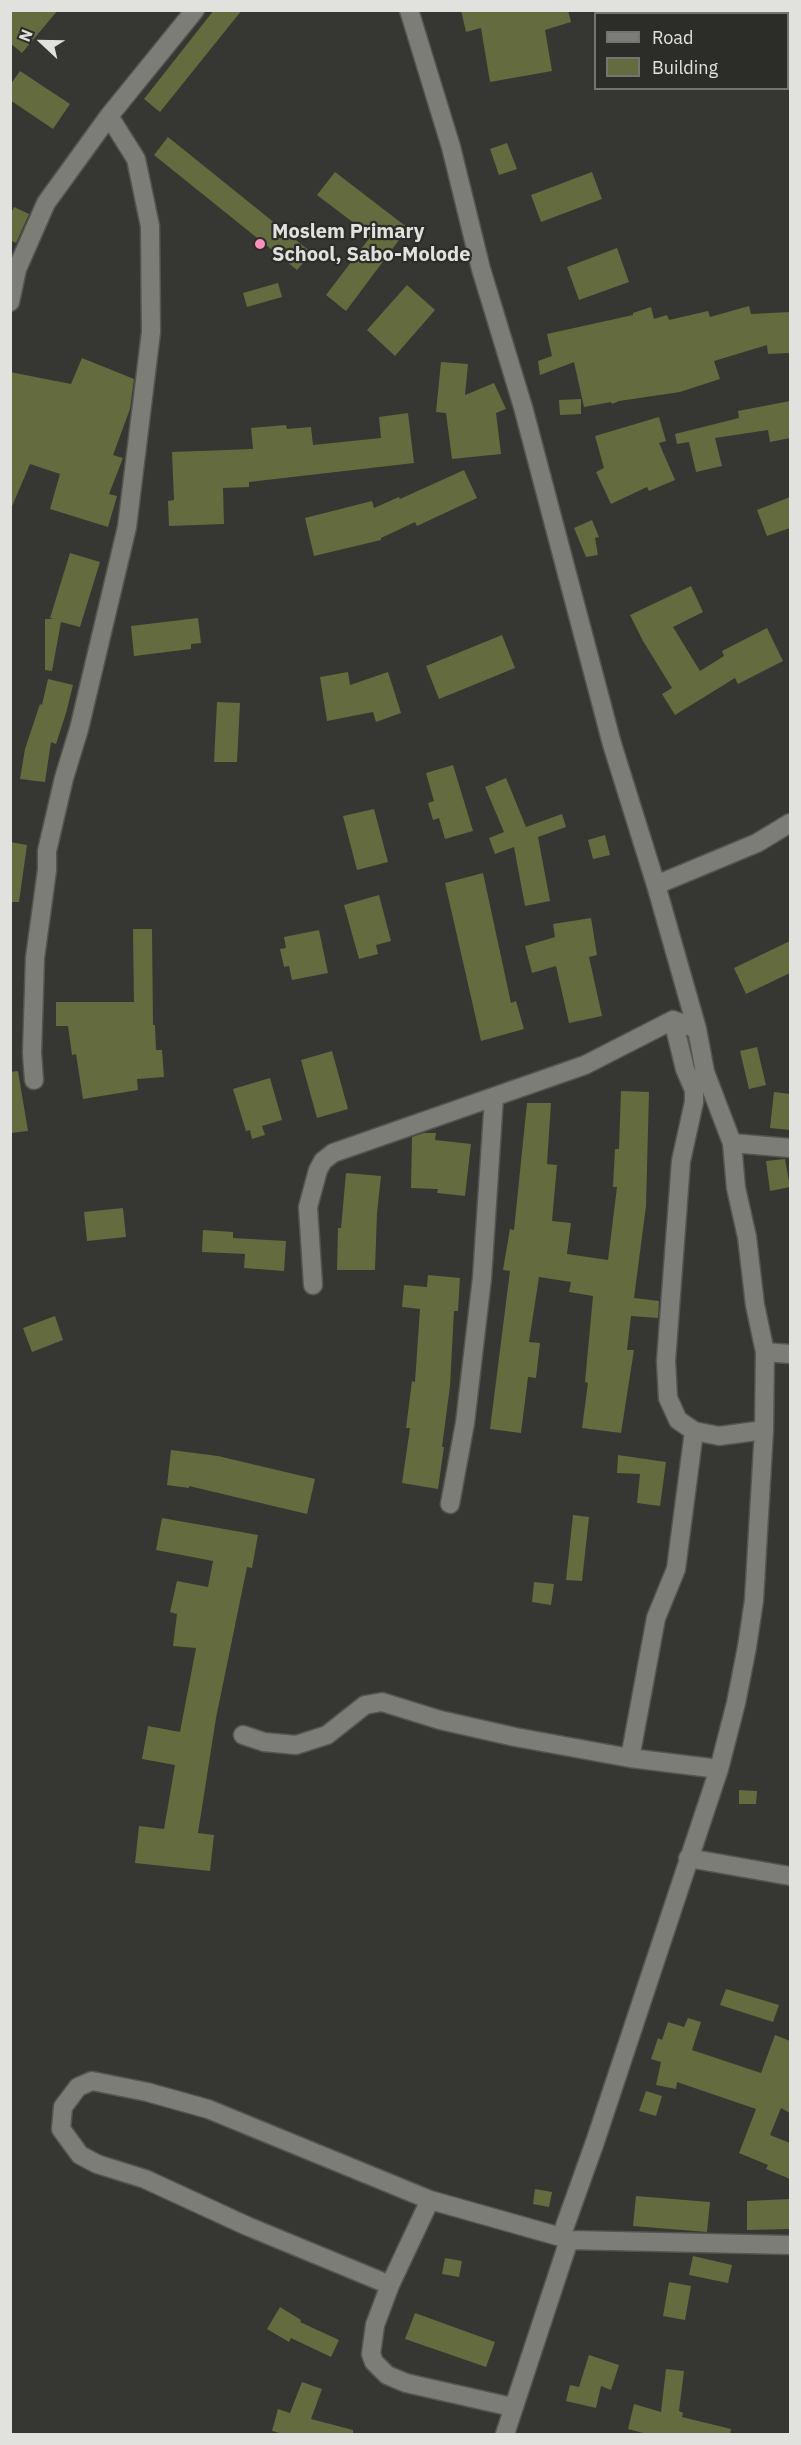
<!DOCTYPE html>
<html>
<head>
<meta charset="utf-8">
<style>
	body { margin:0 }
	#map { position:relative; width:801px; height:2445px; overflow:hidden; background:#363732; font-family:"IBM Plex Sans",sans-serif }
	canvas { display:block }
	.frame { position:absolute; inset:0; border:12px solid #e1e1de; pointer-events:none }
	.legend { position:absolute; left:594px; top:12px; width:195px; height:78px; box-sizing:border-box; background:#2c2d28; border:2px solid #747571; margin:0; padding:8px 10px; list-style:none; font-size:18px; color:#e1e1de }
	.legend li { display:flex; align-items:center; gap:12px; height:30px }
	.legend b { width:30px; border:2px solid #747571 }
	.north { position:absolute; left:12px; top:12px; width:60px; height:60px; -webkit-text-stroke:4px #2c2d28; paint-order:stroke; rotate:292deg; font-size:16px; font-weight:700; line-height:24px; text-align:center; color:#e1e1de }
	.north::after { content:''; display:block; margin:auto; width:21px; height:27px; background:#e1e1de; clip-path:polygon(50% 0,100% 100%,50% 72%,0 100%) }
</style>
</head>
<body>
<div id="map">
<canvas width="801" height="2445"></canvas>
<div class="frame"></div>
<ul class="legend">
<li><b style="height:8px;background:#7c7d77"></b>Road</li>
<li><b style="height:16px;background:#646b3e"></b>Building</li>
</ul>
<div class="north">N</div>
</div>
<script>
const context = document.querySelector('canvas').getContext('2d');
context.lineJoin = 'round';
function paint(path, color) { context.fillStyle = color; context.fill(path, 'evenodd'); }
const poly = rows => new Path2D(rows.map(r => 'M' + r).join(''));
function trace(path, color, width, dash) { context.strokeStyle = color; context.lineWidth = width; context.lineCap = dash ? 'butt' : 'round'; context.setLineDash(dash || []); context.stroke(path); }
function drawText(font, color, halo, rows, align = 'center') {
  context.font = font + ' "IBM Plex Sans",sans-serif'; context.lineWidth = 4.5; context.setLineDash([]); context.textBaseline = 'middle'; context.strokeStyle = halo; context.fillStyle = color; for (const [text, x, y, turn = 0] of rows) {
    context.save(); context.translate(x, y); context.rotate((+turn || 0) * Math.PI / 180); context.textAlign = isNaN(turn) ? turn : align; if (halo) context.strokeText(text, 0, 0); context.fillText(text, 0, 0); context.restore();
  }
}
paint(poly([
	[10,10,58,10,22,53,10,43],
	[214,10,242,10,160,112,144,99],
	[461,10,568,10,571,22,545,30,552,71,490,82,481,28,466,32],
	[20,71,70,104,53,129,10,100,10,85],
	[168,137,312,253,297,270,154,155],
	[507,143,517,169,499,175,490,149],
	[335,172,408,228,346,311,326,295,371,236,317,195],
	[592,172,602,199,541,222,531,195],
	[14,207,29,214,16,243,10,240,10,215],
	[617,248,629,282,579,300,567,267],
	[278,283,282,297,247,307,243,293],
	[407,285,435,310,395,356,367,330],
	[749,306,751,314,790,312,790,353,768,354,767,345,714,361,720,379,680,392,619,401,612,404,611,402,584,407,574,362,540,375,538,361,552,356,547,334,633,315,633,313,651,307,654,319,667,315,669,320,708,311,710,317],
	[82,358,134,379,130,409,113,455,123,458,109,494,117,496,108,527,50,509,60,474,30,464,10,511,10,372,71,384],
	[441,362,468,364,465,395,494,383,506,409,496,413,501,454,452,459,446,413,436,412],
	[581,399,581,414,560,415,559,400],
	[790,401,790,438,770,442,768,430,715,438,722,466,696,472,689,442,677,444,675,434,739,418,738,411],
	[408,413,414,463,249,482,249,487,223,488,224,524,169,526,168,501,174,500,172,452,253,449,251,428,286,425,287,429,311,427,313,445,381,438,379,417],
	[659,417,666,441,659,443,675,480,649,491,647,487,611,504,596,472,604,468,595,436],
	[464,470,477,498,417,526,415,522,381,538,381,540,314,556,305,518,372,501,374,508,399,497,400,499],
	[790,497,790,528,767,536,757,510],
	[592,520,599,537,595,538,598,555,586,557,574,528],
	[70,553,100,562,80,627,61,622,52,671,45,670,45,619,53,619,50,618],
	[691,586,703,612,673,627,700,671,724,656,722,651,767,628,783,661,738,684,735,678,675,715,662,694,672,688,643,641,630,615],
	[198,618,201,643,191,644,191,649,134,656,131,626],
	[502,635,515,668,439,699,426,666],
	[348,672,350,685,388,672,401,713,376,722,373,712,327,721,320,677],
	[48,679,73,685,66,713,56,744,51,742,45,782,20,779,25,749,40,704,42,705],
	[217,702,240,703,237,762,214,762],
	[453,765,473,831,445,839,439,818,433,820,428,803,434,801,426,773],
	[506,778,526,827,562,814,566,827,538,837,550,901,525,906,514,847,495,854,489,838,504,832,485,787],
	[374,809,388,862,357,870,343,816],
	[605,835,610,855,593,859,588,840],
	[10,842,27,845,19,902,10,902],
	[483,873,511,1003,516,1001,524,1029,481,1041,445,883],
	[379,895,391,941,376,945,378,954,359,959,344,905],
	[591,918,597,955,589,957,602,1016,569,1023,556,966,532,973,525,946,555,937,553,924],
	[133,929,152,929,153,1025,155,1025,156,1050,162,1050,164,1077,137,1079,138,1090,83,1099,76,1054,72,1055,68,1026,56,1026,56,1002,134,1002],
	[319,930,328,973,292,980,289,966,284,967,280,949,286,948,284,937],
	[790,941,790,973,746,994,734,968],
	[757,1047,766,1085,749,1089,740,1051],
	[332,1051,348,1109,317,1118,301,1060],
	[18,1071,28,1131,10,1133,10,1072],
	[270,1078,282,1120,262,1126,265,1135,252,1139,250,1130,246,1131,233,1089],
	[621,1091,649,1092,646,1206,634,1298,659,1301,658,1318,631,1316,627,1350,634,1350,621,1433,582,1428,588,1383,585,1382,593,1296,569,1292,571,1282,539,1277,529,1342,540,1343,536,1378,528,1377,521,1433,490,1429,510,1271,503,1270,510,1229,514,1230,527,1103,551,1103,547,1164,557,1165,552,1221,571,1223,567,1254,608,1260,617,1187,613,1187,615,1149,619,1149],
	[774,1092,790,1094,790,1130,770,1128],
	[424,1133,436,1133,435,1140,471,1144,465,1196,437,1193,438,1189,411,1188,412,1137],
	[785,1159,790,1187,770,1191,766,1161],
	[346,1173,381,1176,377,1213,375,1270,337,1270,338,1228,341,1228],
	[123,1208,126,1237,87,1241,84,1212],
	[203,1230,233,1232,233,1238,286,1241,284,1271,244,1268,245,1254,202,1252],
	[428,1275,460,1278,458,1311,454,1311,450,1386,442,1447,444,1447,438,1489,402,1483,410,1428,406,1428,412,1381,415,1382,420,1309,402,1307,404,1285,427,1287],
	[55,1316,63,1340,32,1352,23,1328],
	[171,1450,218,1456,315,1479,307,1514,189,1486,189,1488,167,1485],
	[618,1455,666,1462,660,1506,637,1503,640,1474,617,1473],
	[573,1515,589,1517,582,1581,566,1580],
	[162,1518,258,1535,252,1568,247,1567,216,1718,198,1833,214,1835,210,1871,135,1863,139,1826,164,1829,175,1765,142,1759,148,1726,180,1732,196,1648,173,1646,177,1614,170,1612,177,1581,208,1587,213,1561,156,1550],
	[534,1582,554,1584,551,1605,532,1602],
	[739,1790,757,1791,756,1804,739,1804],
	[726,1989,779,2005,773,2022,720,2005],
	[688,2018,701,2022,692,2050,761,2073,775,2035,790,2041,790,2113,781,2108,770,2135,790,2143,790,2179,766,2169,768,2165,739,2153,756,2109,677,2082,676,2089,656,2085,661,2062,651,2059,658,2038,662,2040,668,2022,684,2027],
	[646,2091,662,2096,656,2116,639,2111],
	[535,2189,552,2192,549,2207,533,2204],
	[636,2196,710,2202,707,2232,633,2226],
	[790,2199,790,2229,747,2230,747,2201],
	[693,2256,732,2265,728,2283,689,2275],
	[445,2258,462,2261,459,2277,442,2274],
	[669,2282,691,2286,685,2320,663,2316],
	[280,2307,301,2320,300,2322,339,2340,331,2357,291,2338,289,2342,267,2329],
	[415,2313,495,2342,486,2367,405,2339],
	[589,2355,619,2365,611,2390,601,2386,596,2408,566,2401,570,2385,579,2387],
	[666,2369,684,2371,679,2411,683,2413,682,2417,731,2429,730,2434,647,2434,628,2429,634,2404,661,2412],
	[302,2382,322,2389,311,2419,353,2430,353,2434,284,2434,272,2431,278,2409,290,2413]
]), '#646b3e');
const minor = poly([
	[409,10,451,147,481,269,523,407,612,744,656,885,697,1029,705,1072,732,1143,736,1188,747,1237,755,1305,765,1352,764,1430,754,1600,747,1647,736,1703,719,1769,595,2142,561,2237,569,2240,505,2434],
	[10,302,17,269,46,203,109,116,195,10],
	[656,885,757,843,790,823],
	[673,1020,685,1069,694,1090,694,1102,681,1161,666,1361,668,1398,678,1420,694,1431,719,1436,764,1430],
	[34,1080,32,1053,35,958,47,870,47,851,64,778,79,729,127,527,151,332,150,226,136,159,109,116],
	[732,1143,790,1148],
	[313,1285,308,1207,318,1170,323,1161,333,1153,585,1065,673,1020,697,1029],
	[765,1352,790,1354],
	[450,1504,465,1423,482,1278,494,1097],
	[243,1735,264,1742,296,1745,327,1735,365,1705,382,1702,440,1720,515,1737,630,1758,719,1769],
	[630,1758,656,1618,676,1569,694,1431],
	[688,1858,790,1876],
	[430,2200,390,2285,375,2325,371,2354,374,2362,387,2375,406,2383,512,2407],
	[569,2240,790,2245],
	[390,2285,247,2226,145,2179,97,2164,80,2155,61,2129,63,2107,78,2087,92,2081,147,2092,208,2109,430,2200,561,2237]
]);
trace(minor, '#555550', 21);
trace(minor, '#7c7d77', 18);
for (const [x, y, r, color] of [
	[260,244,6,"#fe8ebc"]
]) { const dot = new Path2D(); dot.arc(x, y, r, 0, 2 * Math.PI); context.fillStyle = color; context.fill(dot); trace(dot, '#2c2d28', 2); }
drawText('bold 20px', '#e1e1de', '#2c2d28', [
	["Moslem Primary",272,232],
	["School, Sabo-Molode",272,255]
], 'left');
</script>
</body>
</html>
